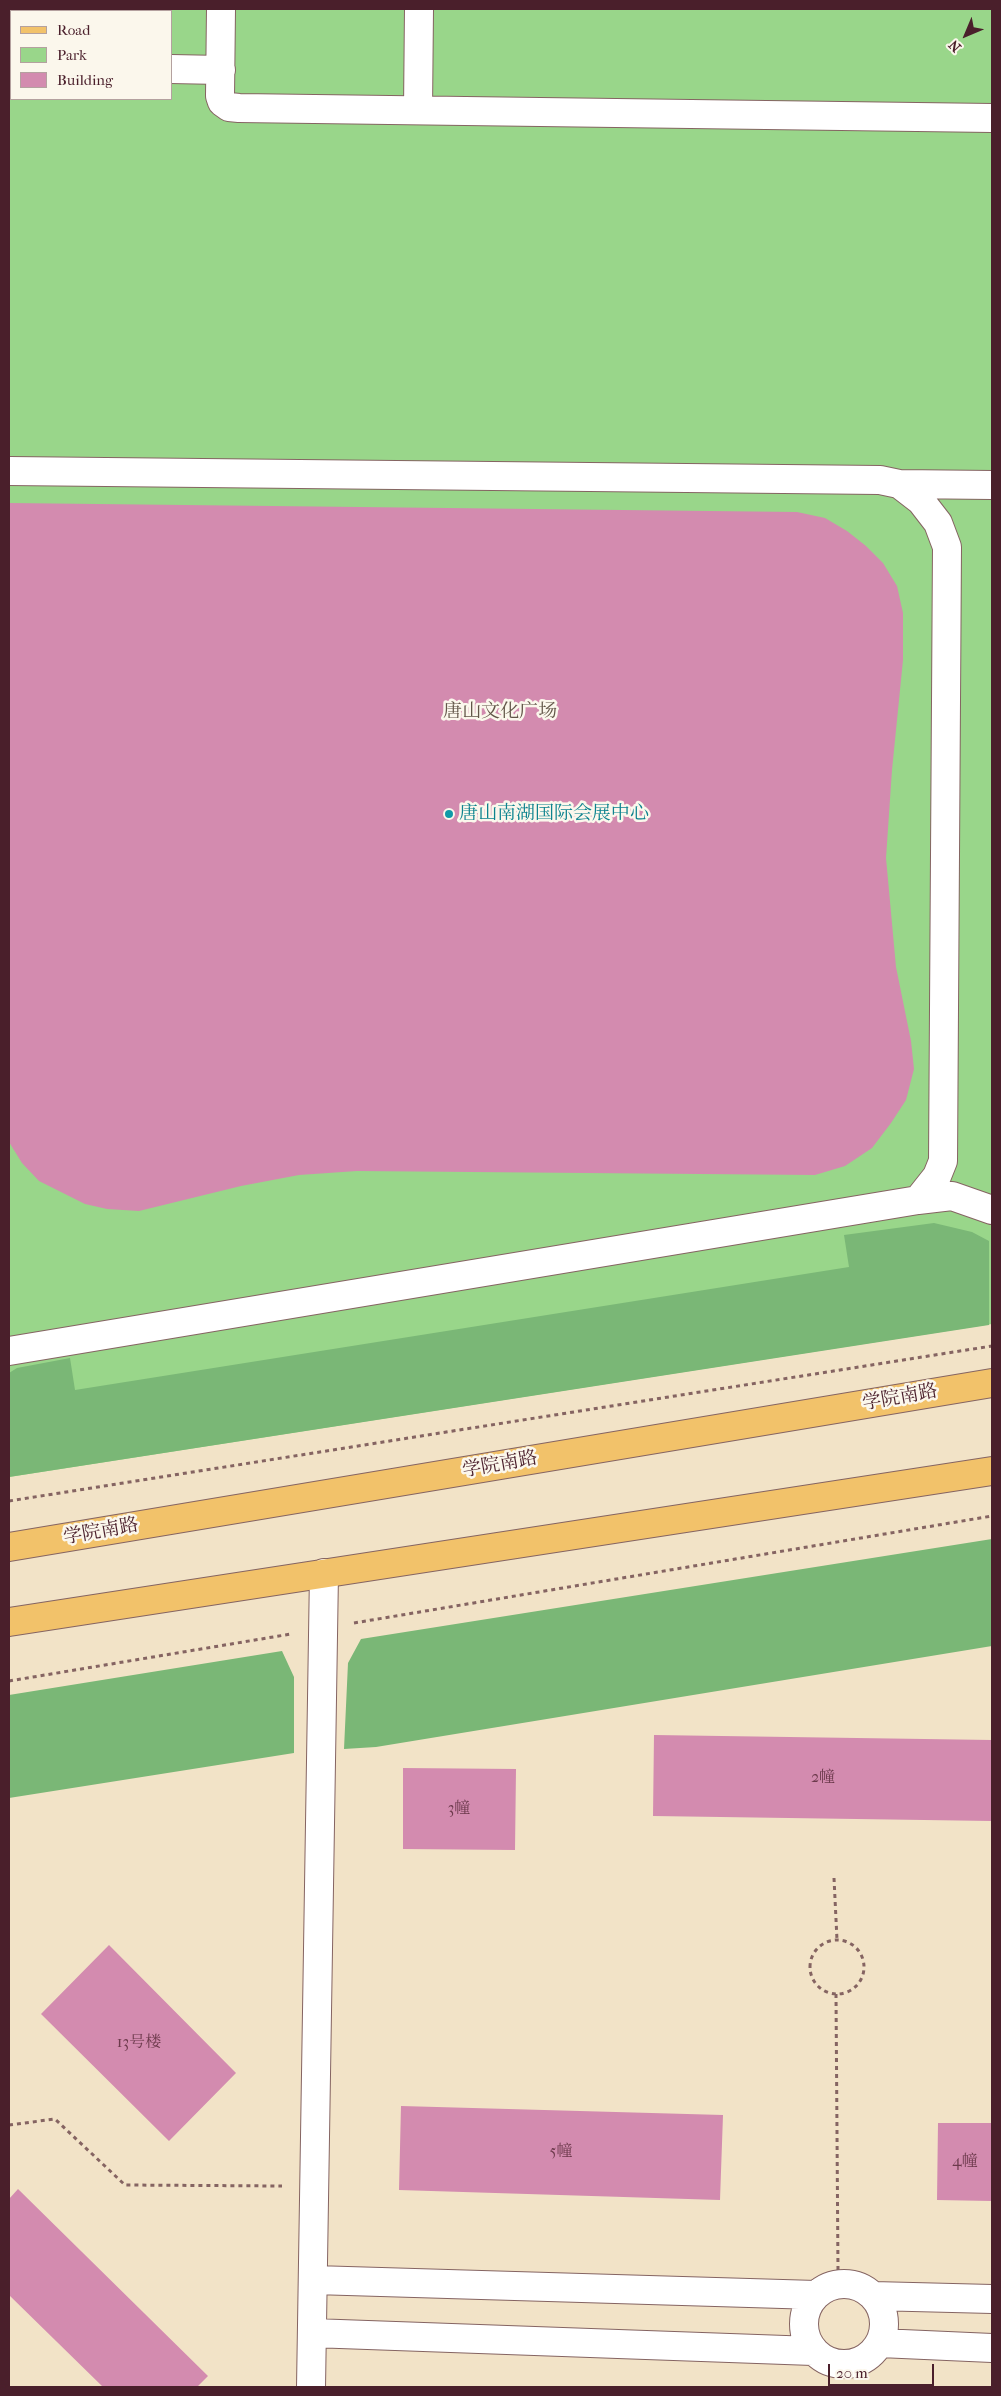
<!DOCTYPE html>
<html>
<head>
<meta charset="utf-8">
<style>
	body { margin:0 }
	#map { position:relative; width:1001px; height:2396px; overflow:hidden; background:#f2e3c7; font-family:"IM FELL French Canon",serif }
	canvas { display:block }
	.frame { position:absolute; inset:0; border:10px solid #4a1f2b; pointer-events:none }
	.legend { position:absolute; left:10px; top:10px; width:162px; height:90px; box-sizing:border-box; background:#fbf7ec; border:1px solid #b4a19f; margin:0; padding:6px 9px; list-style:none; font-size:15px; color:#4a1f2b }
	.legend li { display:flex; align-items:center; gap:10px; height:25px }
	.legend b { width:25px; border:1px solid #b4a19f }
	.north { position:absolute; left:941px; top:10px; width:50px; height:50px; -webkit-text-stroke:4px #fbf7ec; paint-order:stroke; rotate:225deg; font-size:14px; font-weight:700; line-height:20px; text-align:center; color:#4a1f2b }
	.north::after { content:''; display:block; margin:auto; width:18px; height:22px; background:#4a1f2b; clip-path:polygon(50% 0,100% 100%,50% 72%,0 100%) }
	.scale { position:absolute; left:828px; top:2364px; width:106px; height:22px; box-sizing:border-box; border:2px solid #4a1f2b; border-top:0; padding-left:6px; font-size:15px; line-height:18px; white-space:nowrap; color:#4a1f2b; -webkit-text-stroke:4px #fbf7ec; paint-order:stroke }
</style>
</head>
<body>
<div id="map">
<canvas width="1001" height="2396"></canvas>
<div class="frame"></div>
<ul class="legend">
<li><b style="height:6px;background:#f2c26a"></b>Road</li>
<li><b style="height:14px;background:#99d68a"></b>Park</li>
<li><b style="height:14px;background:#d38baf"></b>Building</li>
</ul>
<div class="north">N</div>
<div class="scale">20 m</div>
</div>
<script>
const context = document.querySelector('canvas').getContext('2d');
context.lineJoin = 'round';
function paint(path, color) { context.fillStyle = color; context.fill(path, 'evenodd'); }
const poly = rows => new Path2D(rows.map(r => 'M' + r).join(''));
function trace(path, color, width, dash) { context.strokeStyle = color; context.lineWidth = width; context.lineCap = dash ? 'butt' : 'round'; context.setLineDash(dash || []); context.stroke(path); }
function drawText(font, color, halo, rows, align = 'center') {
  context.font = font + ' "IM FELL French Canon","Noto Serif SC",serif'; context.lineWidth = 5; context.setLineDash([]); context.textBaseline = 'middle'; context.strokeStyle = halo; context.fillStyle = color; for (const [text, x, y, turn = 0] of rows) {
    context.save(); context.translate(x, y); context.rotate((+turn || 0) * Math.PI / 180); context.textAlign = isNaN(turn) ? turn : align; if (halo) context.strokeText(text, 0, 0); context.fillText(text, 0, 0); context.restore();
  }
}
paint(poly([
	[9,9,992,9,992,1324,9,1477],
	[11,11,171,11,171,99,11,99]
]), '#99d68a');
paint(poly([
	[934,1223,972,1232,989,1241,989,1325,9,1477,9,1373,17,1368,70,1358,75,1390,849,1267,844,1235],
	[992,1539,992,1646,376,1747,344,1749,348,1663,361,1639],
	[282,1651,294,1677,294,1753,9,1798,9,1695]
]), '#7ab776');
paint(poly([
	[9,503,797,512,825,518,847,531,866,546,883,563,897,586,903,613,903,660,892,770,886,858,896,967,911,1041,914,1069,906,1100,891,1123,872,1148,845,1166,815,1175,357,1171,299,1175,241,1186,139,1211,107,1209,85,1204,39,1181,22,1163,9,1142],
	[654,1735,992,1740,992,1821,653,1816],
	[403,1768,516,1769,515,1850,403,1849],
	[109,1945,236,2073,169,2141,41,2014],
	[401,2106,723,2115,720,2200,399,2190],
	[938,2123,992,2123,992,2201,937,2200],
	[18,2189,208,2376,197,2387,103,2387,9,2295,9,2199]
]), '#d38baf');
const minor = poly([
	[221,9,220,96,222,102,229,107,239,108,992,118],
	[9,67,11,67],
	[171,69,221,70],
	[418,110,419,9],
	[9,471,880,480,899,484,921,501,938,523,947,547,943,1161,937,1176,918,1200],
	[899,484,992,485],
	[9,1351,918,1200,952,1196,992,1210],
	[314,2280,816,2295],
	'804 2324a40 40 0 1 1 80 0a40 40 0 1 1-80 0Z',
	[873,2296,992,2299],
	[312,2333,813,2351],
	[880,2343,992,2348],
	[311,2387,324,1573]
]);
const major = poly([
	[9,1547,992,1383],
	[9,1622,992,1471]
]);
trace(minor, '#856462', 30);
trace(major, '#856462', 30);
trace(poly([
	[9,1501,992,1346],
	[354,1623,992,1516],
	[9,1681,291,1634],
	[834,1878,837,1940],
	'810 1967a27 27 0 1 1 54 0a27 27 0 1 1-54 0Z',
	[836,1994,838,2271],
	[9,2125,55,2119,125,2185,282,2186]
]), '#856462', 3, [4, 4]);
trace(minor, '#fff', 28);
trace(major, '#f2c26a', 28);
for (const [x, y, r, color] of [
	[449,814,5,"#0f9aa8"]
]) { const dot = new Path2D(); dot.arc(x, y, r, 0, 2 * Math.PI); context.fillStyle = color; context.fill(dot); trace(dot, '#fbf7ec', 2); }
drawText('16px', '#6c3a4c', null, [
	["2幢",823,1778],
	["3幢",459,1809],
	["13号楼",139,2043],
	["5幢",561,2152],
	["4幢",965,2162]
]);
drawText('19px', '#625648', '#fbf7ec', [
	["唐山文化广场",500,712]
]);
drawText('19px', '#0d838f', '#fbf7ec', [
	["唐山南湖国际会展中心",459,814]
], 'left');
drawText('19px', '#4a1f2b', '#fbf7ec', [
	["学院南路",900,1398,-10],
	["学院南路",500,1465,-10],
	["学院南路",101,1532,-10]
]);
</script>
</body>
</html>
